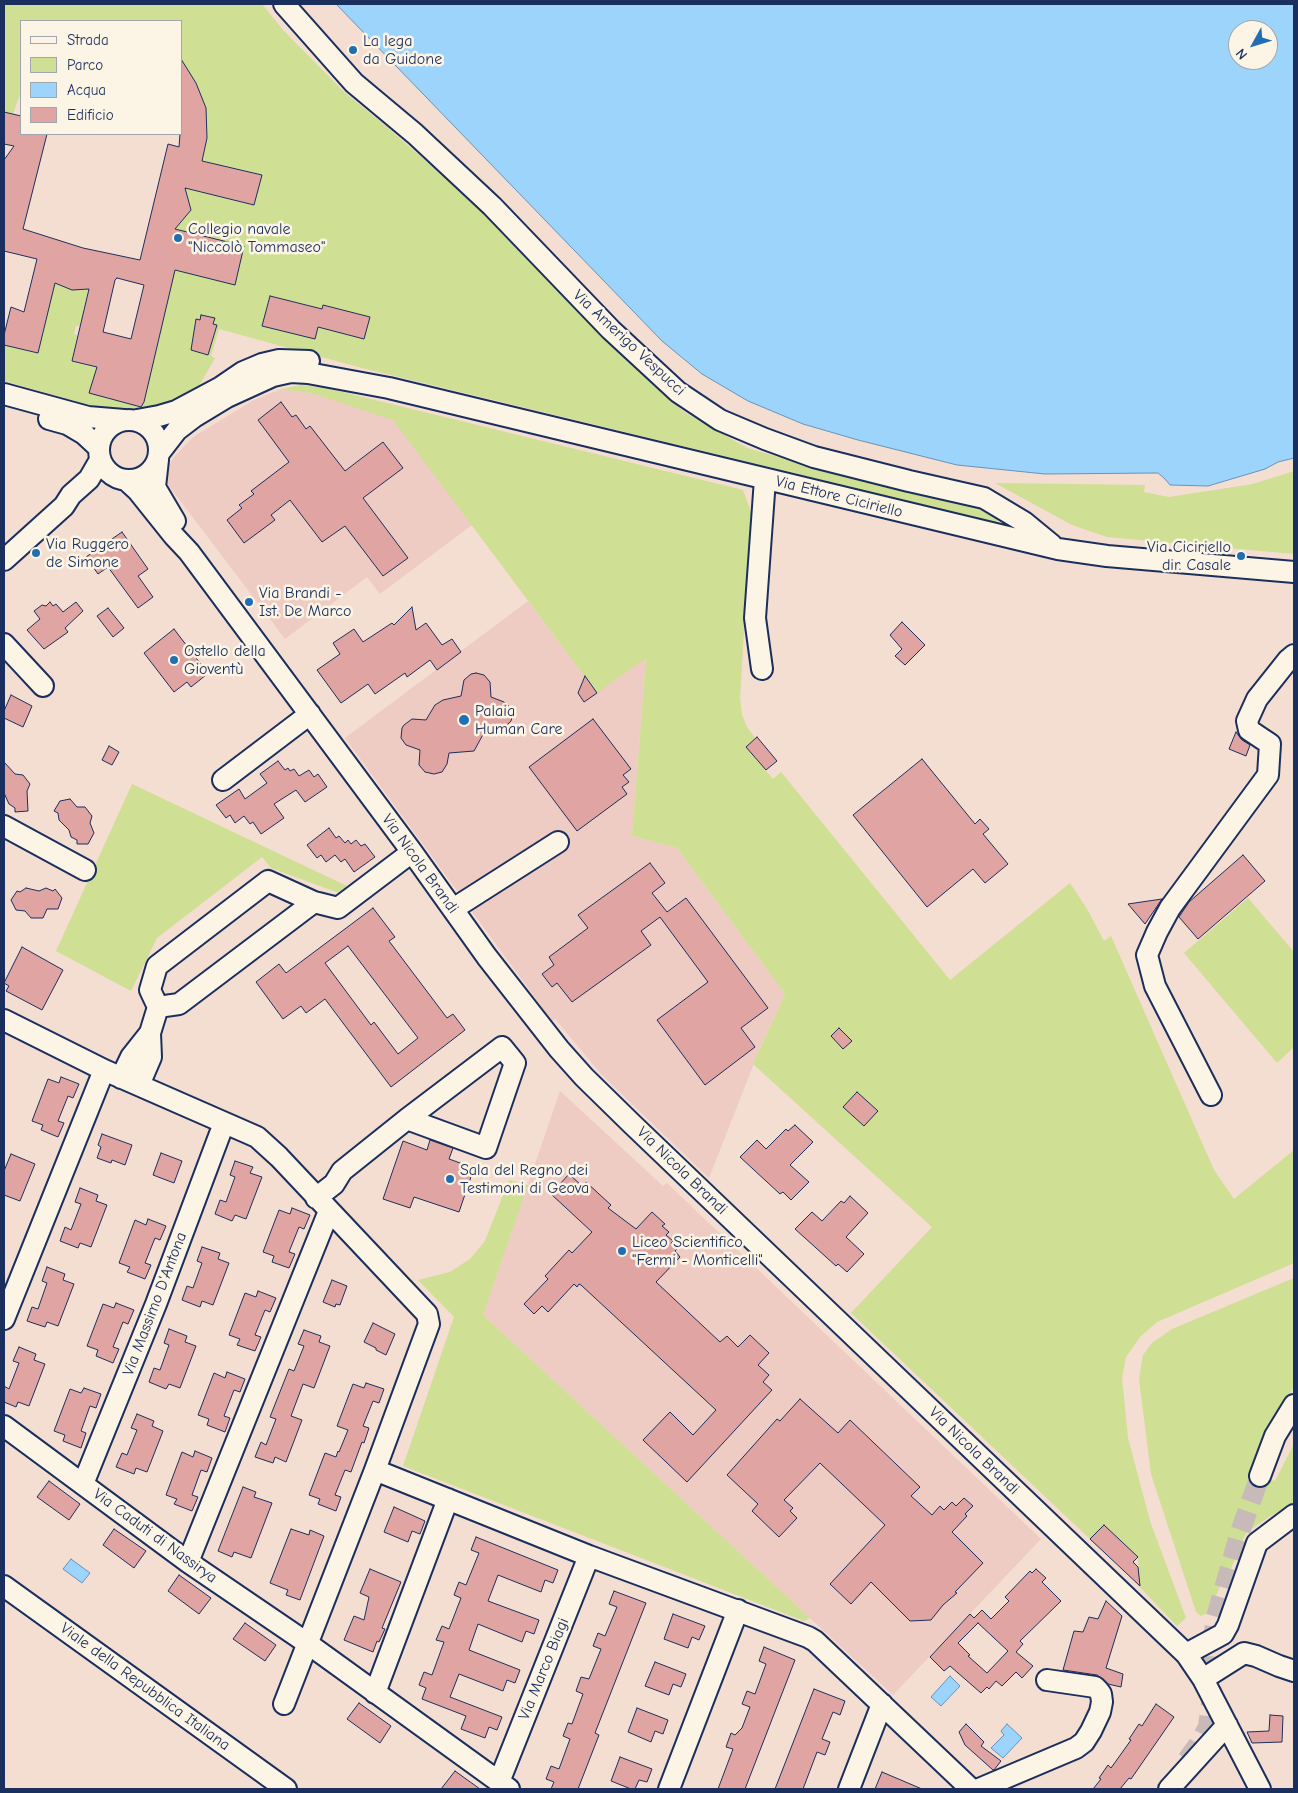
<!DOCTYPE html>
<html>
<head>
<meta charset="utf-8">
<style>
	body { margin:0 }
	#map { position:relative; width:1298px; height:1793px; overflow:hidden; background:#f4ddd1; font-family:"Comic Neue",sans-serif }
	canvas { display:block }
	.frame { position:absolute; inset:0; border:5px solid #1b2f5e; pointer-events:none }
	.legend { position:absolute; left:20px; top:20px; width:162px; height:115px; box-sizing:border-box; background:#fcf5e5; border:1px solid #a2a6af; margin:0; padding:6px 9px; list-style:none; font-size:15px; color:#1b2f5e }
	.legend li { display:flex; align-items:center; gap:10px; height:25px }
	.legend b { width:25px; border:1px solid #a2a6af }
	.north { position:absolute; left:1228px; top:20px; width:50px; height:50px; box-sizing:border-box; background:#fcf5e5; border:1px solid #a2a6af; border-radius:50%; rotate:231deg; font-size:14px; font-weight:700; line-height:20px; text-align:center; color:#1b2f5e }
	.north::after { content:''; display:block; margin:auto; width:18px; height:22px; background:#1f6fb2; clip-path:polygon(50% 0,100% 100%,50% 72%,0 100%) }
</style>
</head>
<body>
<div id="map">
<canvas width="1298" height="1793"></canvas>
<div class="frame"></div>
<ul class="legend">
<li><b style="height:6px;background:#fcf5e5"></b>Strada</li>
<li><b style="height:14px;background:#cfdf93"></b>Parco</li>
<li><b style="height:14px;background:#9cd4fb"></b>Acqua</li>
<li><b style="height:14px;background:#e0a5a2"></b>Edificio</li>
</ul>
<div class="north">N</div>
</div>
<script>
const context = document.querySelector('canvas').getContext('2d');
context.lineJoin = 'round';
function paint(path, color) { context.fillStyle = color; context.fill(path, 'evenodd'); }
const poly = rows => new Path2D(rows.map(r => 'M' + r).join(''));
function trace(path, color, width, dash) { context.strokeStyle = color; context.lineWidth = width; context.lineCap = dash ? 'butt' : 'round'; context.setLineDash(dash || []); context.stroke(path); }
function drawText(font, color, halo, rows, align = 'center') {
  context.font = font + ' "Comic Neue",sans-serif'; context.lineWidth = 5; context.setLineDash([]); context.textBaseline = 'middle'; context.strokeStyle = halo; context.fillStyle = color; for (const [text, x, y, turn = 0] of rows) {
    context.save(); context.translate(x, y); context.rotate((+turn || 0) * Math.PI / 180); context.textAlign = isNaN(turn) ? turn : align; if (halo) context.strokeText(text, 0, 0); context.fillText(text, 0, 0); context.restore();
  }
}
paint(poly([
	[281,389,314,394,393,419,472,525,380,594,367,577,285,639,166,482,166,472,173,458,193,437,254,400],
	[528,601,586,678,646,657,632,836,677,848,785,994,760,1048,709,1178,602,1075,555,1019,552,1021,471,910,471,903,464,895,458,892,345,738],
	[560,1091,663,1186,667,1183,1041,1539,893,1695,483,1315]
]), '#eeccc3');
paint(poly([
	[4,4,262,4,283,30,344,92,381,122,475,204,628,361,684,412,747,448,841,475,963,503,985,510,995,515,998,524,989,526,798,474,362,368,219,329,211,356,215,358,199,386,153,411,104,409,4,381,4,345,38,353,56,278,89,286,80,326,76,326,74,334,77,335,72,361,105,370,100,396,141,407,172,282,146,265,237,275,244,246,174,229,191,210,184,188,254,205,262,175,202,161,207,138,206,108,196,83,181,62,181,21,21,21,21,91,13,114,4,112],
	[270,296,322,309,323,305,369,317,364,339,318,327,315,339,267,327,270,315,265,313],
	[201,315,215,318,213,324,217,325,208,354,191,350,196,319,200,320],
	[301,385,326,388,743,490,751,512,740,698,742,715,747,727,756,739,746,747,773,779,781,772,950,980,1070,883,1087,909,1104,941,1111,936,1214,1170,1234,1199,1294,1150,1294,1263,1157,1322,1140,1337,1126,1357,1122,1378,1128,1438,1150,1521,1186,1618,1177,1626,1133,1580,1139,1574,1138,1557,1090,1539,851,1313,932,1227,753,1064,785,994,677,848,632,836,646,658,597,693,393,420,314,394,281,389],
	[1294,471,1294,554,1107,537,1072,525,995,483,1145,485,1144,492,1169,497,1253,484],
	[132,784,347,886,339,893,271,868,262,857,157,938,131,991,56,951],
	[1248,898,1294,952,1294,1047,1277,1063,1184,953],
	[509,1180,528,1185,483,1315,810,1618,804,1621,403,1466,454,1317,418,1280,450,1272,470,1259,485,1241],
	[1294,1278,1294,1386,1272,1427,1251,1474,1275,1481,1294,1444,1294,1503,1269,1517,1248,1531,1244,1537,1224,1586,1220,1586,1210,1612,1201,1616,1196,1612,1151,1474,1139,1379,1143,1355,1152,1343,1172,1329]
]), '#cfdf93');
const water = poly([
	[336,4,1294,4,1294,458,1278,462,1265,469,1208,486,1170,485,1165,479,1158,473,1045,474,957,465,858,440,803,424,748,401,702,374,662,341,336,4],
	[1238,30,1268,30,1268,60,1238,60,1238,30],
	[71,1559,90,1573,82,1583,63,1569,71,1559],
	[950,1676,960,1686,941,1706,931,1697,950,1676],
	[1007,1724,1022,1738,1003,1758,991,1748,1004,1735,1001,1731,1007,1724]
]);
paint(water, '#9cd4fb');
trace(water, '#6892bc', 1);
const building = poly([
	[181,59,196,83,206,108,207,138,202,161,262,175,254,205,185,188,191,210,175,229,244,246,235,285,175,270,144,402,141,407,89,393,97,367,72,361,89,289,72,290,55,283,38,353,4,345,4,335,11,307,24,312,37,259,4,251,4,160,14,146,4,144,4,112,21,116,21,134,47,134,23,229,83,248,140,260,168,144,179,147,180,134,181,134,181,59],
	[117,278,144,285,131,339,103,332,115,280,117,278],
	[270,296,322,309,323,305,370,317,364,339,318,327,315,339,262,326,270,296],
	[201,315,215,318,213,324,217,325,208,355,191,350,196,319,200,320,201,315],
	[281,402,292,417,296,415,306,429,310,426,345,471,383,442,403,468,363,498,408,558,383,576,345,526,322,542,290,500,271,515,275,520,244,543,227,520,242,508,239,505,254,494,251,491,289,462,258,420,281,402],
	[122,532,148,569,138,576,153,597,138,608,108,567,98,574,86,557,122,532],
	[50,602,53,606,56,604,63,612,76,602,83,611,65,628,68,632,44,649,27,630,40,619,34,611,42,605,46,606,50,602],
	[412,607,416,630,426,623,442,645,452,639,461,652,437,670,430,660,407,677,405,673,375,694,368,684,341,703,317,670,340,654,333,643,354,629,363,642,392,623,394,625,412,607],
	[108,608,124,628,113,637,97,616,108,608],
	[902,622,925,645,905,665,895,656,902,649,890,635,902,622],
	[174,629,203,667,202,669,206,675,191,687,187,682,174,692,144,653,174,629],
	[476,673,484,675,490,682,491,697,504,702,511,708,512,717,511,721,504,728,486,729,474,751,449,753,447,764,442,772,434,774,425,772,419,765,420,750,406,745,401,738,402,728,404,725,412,719,426,720,435,705,443,700,461,696,464,680,471,674,476,673],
	[585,676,597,693,584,702,578,693,585,676],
	[11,695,32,706,23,727,4,718,4,711,11,695],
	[593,719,631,769,623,775,629,782,622,787,627,794,577,831,529,767,593,719],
	[1236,732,1242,740,1250,745,1246,756,1229,749,1236,732],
	[757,737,777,761,766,770,746,747,757,737],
	[109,746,119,752,112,765,102,760,109,746],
	[922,759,975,824,980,819,989,829,983,834,1008,864,985,883,973,869,927,907,853,815,922,759],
	[278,761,285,770,288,768,290,771,294,769,299,776,309,770,314,777,318,774,327,787,305,802,296,790,274,804,284,818,261,834,253,822,250,824,244,816,235,823,230,815,226,818,216,805,239,789,245,799,267,783,260,774,278,761],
	[4,762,15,774,23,775,30,784,27,791,28,811,15,812,15,808,9,804,4,793,4,762],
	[70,799,77,807,85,807,92,816,90,823,94,833,88,844,77,844,77,840,71,837,69,830,59,820,58,813,54,811,60,801,70,799],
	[329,828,336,838,339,836,345,843,348,840,351,844,356,840,361,846,365,844,375,857,354,872,345,859,341,862,335,855,326,862,321,855,317,858,307,845,329,828],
	[1243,855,1265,881,1198,939,1179,917,1189,902,1243,855],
	[650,863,665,883,652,893,667,912,686,898,768,1008,741,1028,755,1047,705,1085,657,1020,708,982,660,917,641,931,651,945,572,1002,557,983,552,987,542,974,554,965,549,957,588,928,578,915,650,863],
	[26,888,39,891,46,888,53,891,55,889,62,898,58,909,47,909,43,918,31,918,25,911,16,910,11,900,17,891,20,892,26,888],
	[1162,899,1145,924,1128,904,1162,899],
	[373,908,395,937,389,941,447,1018,453,1014,465,1030,391,1087,325,999,306,1013,301,1006,283,1019,256,982,279,964,286,973,373,908],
	[348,946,418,1038,398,1054,374,1022,371,1025,325,963,348,946],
	[22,947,63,970,42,1010,6,991,9,986,4,983,22,947],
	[839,1028,852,1041,843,1049,831,1036,839,1028],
	[61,1077,79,1084,73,1098,68,1096,58,1121,64,1123,58,1137,41,1130,43,1125,32,1121,48,1079,59,1083,61,1077],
	[857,1092,878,1111,864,1126,843,1107,857,1092],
	[795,1125,813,1142,790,1165,809,1182,791,1200,783,1192,780,1194,740,1157,757,1140,766,1149,786,1129,788,1131,795,1125],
	[102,1134,132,1145,125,1165,112,1160,111,1163,97,1158,101,1147,98,1145,102,1134],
	[430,1140,453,1148,449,1159,474,1168,459,1212,414,1197,410,1208,383,1199,403,1141,427,1150,430,1140],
	[161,1153,182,1161,174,1183,153,1175,161,1153],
	[11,1154,35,1164,20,1201,4,1195,4,1171,11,1154],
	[235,1161,253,1167,250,1173,262,1177,246,1219,235,1215,232,1221,215,1214,220,1200,226,1202,235,1177,230,1175,235,1161],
	[569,1174,582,1186,586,1182,611,1205,608,1208,636,1229,652,1212,665,1224,662,1226,669,1232,666,1235,673,1241,671,1243,677,1249,675,1251,680,1257,656,1282,720,1342,727,1336,738,1347,750,1335,769,1353,758,1365,769,1375,763,1382,772,1390,687,1482,643,1440,670,1412,693,1435,716,1410,581,1285,579,1284,577,1287,574,1284,548,1312,542,1306,534,1314,524,1304,548,1279,545,1276,569,1250,572,1253,592,1232,551,1194,569,1174],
	[80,1188,98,1195,96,1201,107,1205,91,1247,80,1243,78,1248,60,1241,65,1227,71,1230,81,1204,75,1202,80,1188],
	[850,1196,868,1213,846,1237,864,1254,847,1272,838,1264,836,1266,795,1229,812,1212,822,1221,841,1201,844,1203,850,1196],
	[292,1208,310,1215,304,1229,299,1227,289,1252,295,1254,289,1268,272,1262,274,1256,263,1252,279,1210,290,1214,292,1208],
	[148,1219,166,1226,160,1240,155,1238,145,1263,151,1265,145,1279,127,1272,130,1267,119,1263,135,1220,146,1225,148,1219],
	[202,1247,220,1253,218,1259,229,1263,213,1305,202,1301,200,1307,182,1300,187,1286,193,1288,202,1263,197,1261,202,1247],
	[47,1267,65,1274,63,1280,74,1284,58,1326,47,1322,45,1327,27,1321,32,1307,38,1309,47,1283,42,1281,47,1267],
	[332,1280,347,1286,340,1305,336,1304,335,1307,323,1302,332,1280],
	[258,1291,276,1298,270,1312,265,1310,255,1335,261,1337,255,1351,237,1345,240,1339,229,1335,245,1293,256,1297,258,1291],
	[116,1303,134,1310,128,1324,123,1322,113,1347,119,1349,113,1363,96,1356,98,1350,87,1346,103,1304,114,1308,116,1303],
	[373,1323,395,1334,386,1355,376,1350,376,1348,364,1342,373,1323],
	[169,1329,187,1336,185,1342,196,1346,180,1388,169,1384,166,1389,149,1382,154,1368,160,1370,169,1345,164,1343,169,1329],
	[304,1330,321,1336,319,1342,330,1346,314,1388,303,1384,291,1416,302,1420,286,1462,275,1457,273,1463,255,1457,261,1442,266,1445,276,1419,270,1417,289,1369,294,1371,304,1346,298,1344,304,1330],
	[19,1347,36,1354,34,1360,45,1364,29,1406,18,1402,16,1407,4,1402,4,1386,9,1389,19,1363,13,1361,19,1347],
	[227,1372,245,1379,240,1392,234,1390,224,1416,230,1418,225,1432,207,1425,209,1419,198,1415,214,1373,225,1378,227,1372],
	[366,1383,384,1389,379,1403,373,1401,363,1426,369,1428,364,1443,362,1442,351,1472,345,1470,335,1495,341,1497,336,1511,318,1504,320,1499,309,1495,325,1453,336,1457,338,1451,339,1452,348,1430,337,1426,353,1384,364,1388,366,1383],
	[84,1388,101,1394,96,1408,90,1406,81,1431,86,1433,81,1448,63,1441,65,1435,54,1431,70,1389,81,1393,84,1388],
	[800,1399,838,1433,850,1420,920,1487,911,1496,932,1515,940,1506,944,1510,952,1502,956,1506,964,1498,973,1506,965,1514,967,1516,952,1532,983,1563,955,1592,957,1593,943,1605,931,1620,910,1621,871,1582,851,1604,830,1584,885,1525,820,1463,784,1500,793,1508,790,1511,797,1518,779,1537,752,1511,758,1504,727,1475,777,1419,780,1421,800,1399],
	[137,1414,154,1421,152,1426,163,1431,147,1472,136,1468,134,1474,116,1467,122,1453,127,1455,137,1430,131,1428,137,1414],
	[195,1451,212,1458,207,1472,201,1470,192,1495,198,1497,192,1511,174,1504,177,1499,166,1495,182,1452,193,1457,195,1451],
	[49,1481,80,1504,69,1520,37,1497,49,1481],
	[243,1487,256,1492,254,1497,272,1503,251,1558,234,1552,232,1557,218,1551,243,1487],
	[394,1507,425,1521,420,1534,412,1531,408,1542,384,1532,394,1507],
	[1104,1525,1138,1557,1133,1562,1138,1567,1140,1586,1090,1539,1104,1525],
	[114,1529,146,1551,134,1568,103,1545,114,1529],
	[291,1529,309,1535,310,1530,324,1536,300,1600,286,1595,288,1590,270,1583,291,1529],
	[476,1537,558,1570,553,1583,545,1580,541,1592,498,1575,488,1601,539,1620,534,1634,526,1631,522,1642,478,1624,469,1650,520,1670,515,1683,507,1680,503,1691,459,1674,450,1697,502,1717,497,1730,489,1727,485,1738,461,1729,466,1716,422,1699,426,1688,419,1685,424,1672,432,1675,444,1642,436,1640,442,1626,449,1629,461,1598,454,1595,459,1582,466,1585,479,1553,471,1550,476,1537],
	[370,1569,401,1582,382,1628,385,1629,379,1642,377,1641,373,1652,344,1640,354,1616,364,1620,369,1597,360,1593,370,1569],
	[1036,1569,1046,1578,1042,1582,1061,1601,1020,1641,1023,1644,1016,1652,1033,1666,1022,1678,1016,1672,1002,1686,996,1681,989,1689,987,1687,981,1693,950,1666,944,1671,930,1657,970,1614,974,1618,982,1610,991,1619,1009,1601,1005,1597,1030,1571,1032,1573,1036,1569],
	[978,1623,1008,1651,987,1673,968,1656,970,1655,958,1643,978,1623],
	[179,1575,211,1598,199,1614,168,1591,179,1575],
	[614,1591,646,1603,595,1733,599,1735,578,1789,551,1789,554,1782,546,1779,551,1766,559,1769,570,1739,563,1736,568,1723,572,1724,583,1694,576,1691,581,1677,589,1679,601,1649,593,1646,598,1633,605,1636,617,1607,609,1604,614,1591],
	[1106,1601,1122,1616,1106,1668,1123,1674,1121,1687,1108,1684,1103,1679,1097,1675,1063,1670,1074,1631,1083,1632,1089,1617,1098,1619,1106,1601],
	[673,1614,705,1626,699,1640,692,1637,688,1648,664,1639,673,1614],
	[245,1623,276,1645,265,1661,233,1639,245,1623],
	[764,1647,795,1660,745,1789,718,1789,733,1749,726,1747,731,1733,735,1735,742,1728,750,1707,742,1704,747,1691,755,1694,766,1664,759,1661,764,1647],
	[655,1662,686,1674,681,1687,673,1684,669,1695,645,1686,655,1662],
	[814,1689,845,1701,840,1715,833,1712,822,1739,830,1742,825,1755,817,1752,803,1789,775,1789,814,1689],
	[359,1703,391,1726,380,1743,347,1719,359,1703],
	[1156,1704,1174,1717,1131,1779,1129,1778,1120,1789,1093,1789,1101,1779,1099,1778,1108,1765,1111,1768,1131,1740,1129,1739,1139,1724,1142,1726,1156,1704],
	[637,1708,668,1720,663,1734,655,1731,651,1742,628,1732,637,1708],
	[1270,1715,1283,1716,1282,1742,1252,1743,1247,1732,1269,1731,1270,1715],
	[966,1724,984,1742,981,1746,1001,1761,994,1770,993,1770,965,1745,959,1732,966,1724],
	[620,1757,652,1769,647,1782,639,1780,635,1789,631,1789,611,1781,620,1757],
	[455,1771,480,1789,441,1789,455,1771],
	[882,1772,922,1789,875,1789,882,1772]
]);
paint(building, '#e0a5a2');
trace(building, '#1b2f5e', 1);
trace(poly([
	[1187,1760,1198,1745,1208,1727,1211,1703,1212,1647,1216,1617,1240,1532,1260,1476]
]), '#c9baba', 20, [20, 10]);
const minor = poly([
	[284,4,354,83,415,134,492,206,611,330,678,392,720,420,765,439,814,457,909,481,984,498,1024,522,1052,545],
	[4,394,88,417,124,420],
	[49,419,67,424,84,434,98,447],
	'99 450a30 30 0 1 1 60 0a30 30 0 1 1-60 0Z',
	[137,420,159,416,176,411,221,387,243,372,262,364,279,360,309,361],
	[160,452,177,430,194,417,227,397,273,376,291,372,308,373,389,388,1058,549,1107,556,1294,572],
	[158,460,155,487,175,521],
	[126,480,138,491,174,536,189,552,412,852,487,957,559,1049,584,1077,632,1124,1186,1654,1203,1679,1260,1789],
	[4,560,64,506,71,495,89,479,100,460],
	[4,644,43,686],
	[762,669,755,618,765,479],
	[223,780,310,714],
	[4,826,85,870],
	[453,909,558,842],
	[158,1007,179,1004,314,902],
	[4,1020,104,1070,257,1137,279,1157,427,1314,429,1324,375,1470,284,1704],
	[121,1078,131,1057,150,1033,158,1007,150,990,157,966,268,881,314,902,338,908,412,852],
	[139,1085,151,1057,150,1033],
	[1211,1095,1155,986,1147,955,1157,932,1170,908,1268,775,1270,744,1249,730,1247,721,1257,699,1288,660,1294,655],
	[316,1198,334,1184,342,1171,407,1119,486,1148,515,1063,502,1047,407,1119],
	[4,1319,104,1070],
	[4,1426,188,1562,307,1643,509,1789],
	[375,1470,589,1556,808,1637,815,1641,971,1789],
	[1260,1476,1275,1436,1294,1405],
	[83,1484,156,1304,224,1123],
	[188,1562,329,1211],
	[4,1586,286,1789],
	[1186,1654,1223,1634,1228,1625,1257,1543,1294,1515],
	[1203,1679,1244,1653,1256,1656,1279,1666,1294,1671],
	[375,1693,448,1499],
	[499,1782,589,1556],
	[669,1789,738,1610],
	[849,1789,882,1704],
	[979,1789,1076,1748,1084,1742,1091,1731,1100,1712,1102,1702,1101,1694,1098,1690,1095,1687,1047,1680],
	[1169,1789,1227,1725]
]);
trace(minor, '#1b2f5e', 24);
trace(minor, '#fcf5e5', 20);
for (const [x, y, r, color] of [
	[353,50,5,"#1f6fb2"],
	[178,238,5,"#1f6fb2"],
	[36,553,5,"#1f6fb2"],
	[1241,556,5,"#1f6fb2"],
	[249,602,5,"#1f6fb2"],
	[174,660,5,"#1f6fb2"],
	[464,720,6,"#1f6fb2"],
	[450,1179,5,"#1f6fb2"],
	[622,1251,5,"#1f6fb2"]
]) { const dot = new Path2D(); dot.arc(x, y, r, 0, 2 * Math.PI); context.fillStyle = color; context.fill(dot); trace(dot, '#fcf5e5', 2); }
drawText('16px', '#1b2f5e', '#fcf5e5', [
	["La lega",363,41],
	["da Guidone",363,59],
	["Collegio navale",188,229],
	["\"Niccolò Tommaseo\"",188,247],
	["Via Ruggero",46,544],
	["de Simone",46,562],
	["Via Ciciriello",1231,547,"right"],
	["dir. Casale",1231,565,"right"],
	["Via Brandi -",259,593],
	["Ist. De Marco",259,611],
	["Ostello della",184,651],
	["Gioventù",184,669],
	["Palaia",475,711],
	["Human Care",475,729],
	["Sala del Regno dei",460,1170],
	["Testimoni di Geova",460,1188],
	["Liceo Scientifico",632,1242],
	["\"Fermi - Monticelli\"",632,1260]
], 'left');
drawText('16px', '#1b2f5e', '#fcf5e5', [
	["Via Amerigo Vespucci",629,343,43],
	["Via Ettore Ciciriello",839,497,14],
	["Via Nicola Brandi",420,864,54],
	["Via Nicola Brandi",682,1171,44],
	["Via Massimo D'Antona",155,1304,-69],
	["Via Nicola Brandi",974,1451,44],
	["Via Caduti di Nassirya",155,1536,36],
	["Via Marco Biagi",544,1669,-68],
	["Viale della Repubblica Italiana",145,1687,36]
]);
</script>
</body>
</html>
